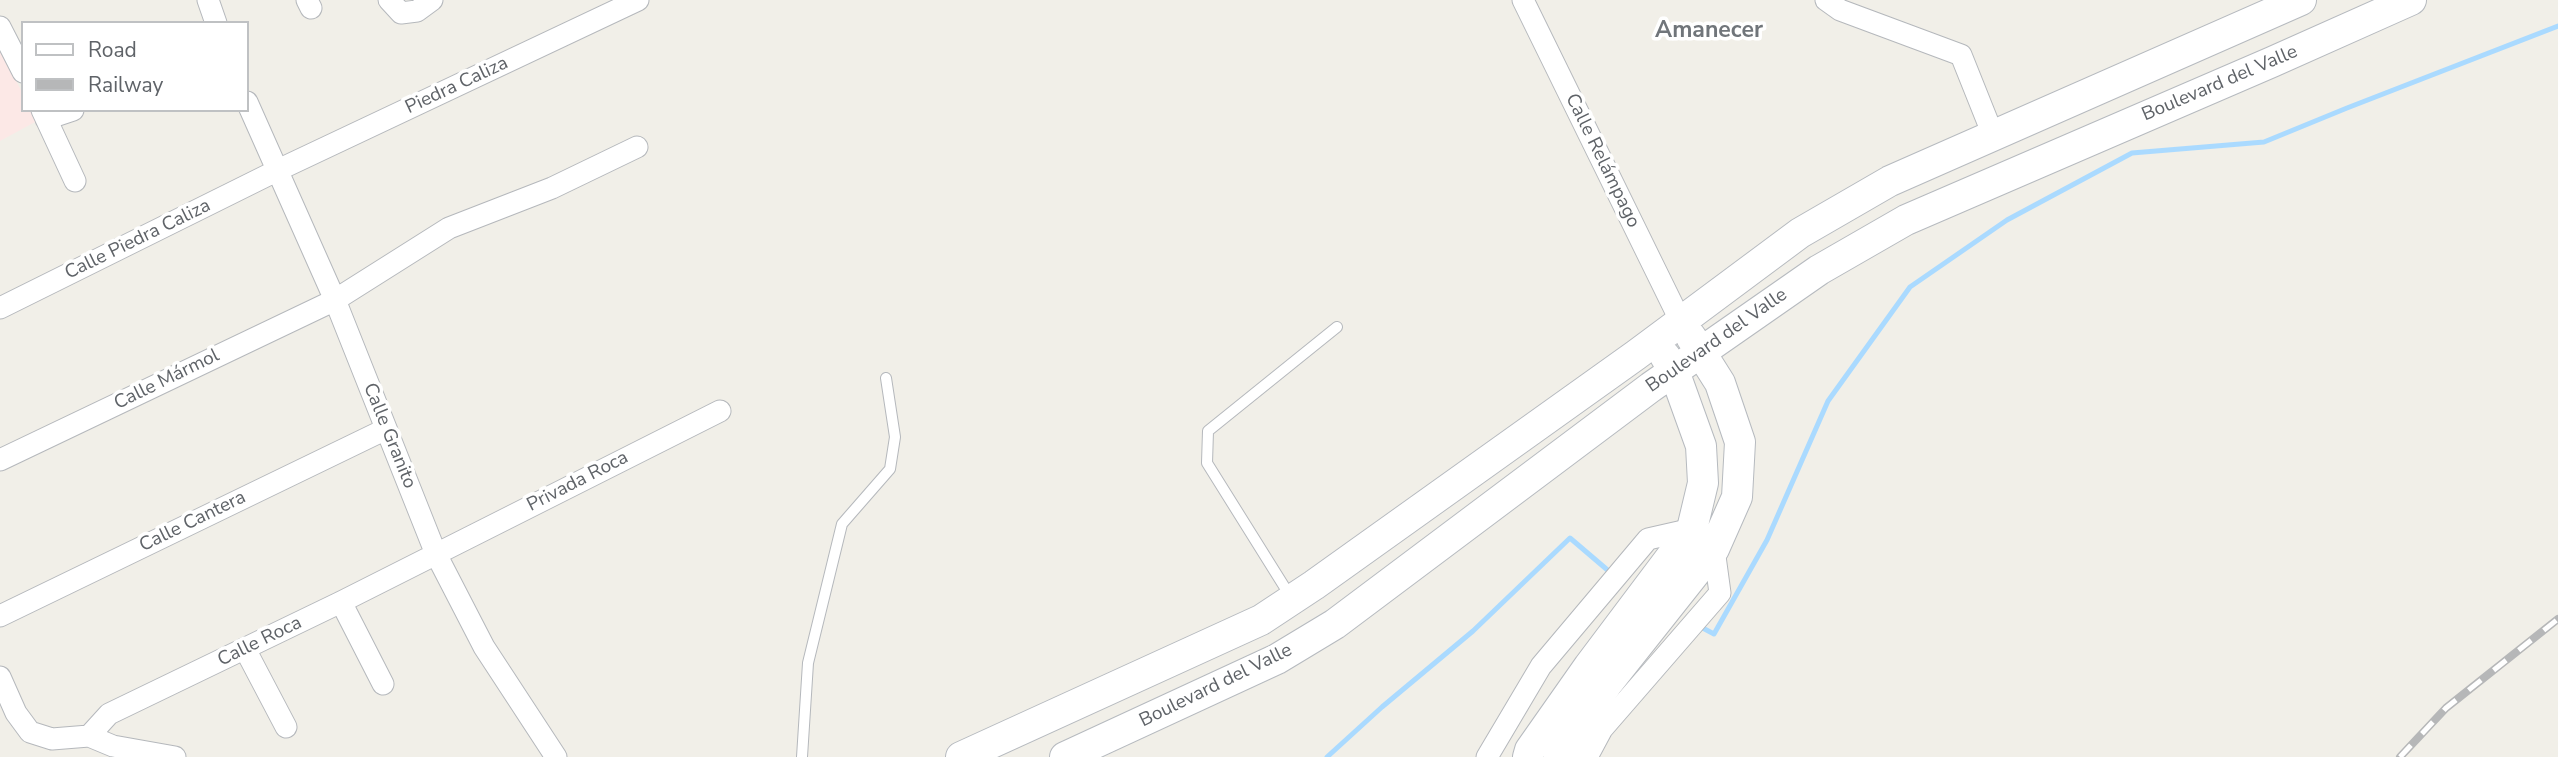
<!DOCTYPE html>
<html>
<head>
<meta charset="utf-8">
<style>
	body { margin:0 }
	#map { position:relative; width:2558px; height:757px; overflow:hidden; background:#f1efe8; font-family:"Nunito Sans",sans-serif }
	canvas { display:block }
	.legend { position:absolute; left:21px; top:21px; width:228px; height:91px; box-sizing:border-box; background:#fff; border:2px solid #bfc1c3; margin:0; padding:9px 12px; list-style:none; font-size:21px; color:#5f6368 }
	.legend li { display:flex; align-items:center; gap:14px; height:35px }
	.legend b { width:35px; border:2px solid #bfc1c3 }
</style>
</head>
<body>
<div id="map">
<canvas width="2558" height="757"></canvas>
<ul class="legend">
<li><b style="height:9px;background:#fff"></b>Road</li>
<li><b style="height:9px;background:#b6b7b8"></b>Railway</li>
</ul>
</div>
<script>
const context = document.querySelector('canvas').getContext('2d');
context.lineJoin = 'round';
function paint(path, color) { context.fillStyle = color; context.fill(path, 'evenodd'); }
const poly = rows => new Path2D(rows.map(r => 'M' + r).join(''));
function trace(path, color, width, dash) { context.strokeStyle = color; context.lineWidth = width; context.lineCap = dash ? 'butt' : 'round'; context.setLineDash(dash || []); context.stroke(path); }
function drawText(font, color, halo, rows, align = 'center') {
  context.font = font + ' "Nunito Sans",sans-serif'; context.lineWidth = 7; context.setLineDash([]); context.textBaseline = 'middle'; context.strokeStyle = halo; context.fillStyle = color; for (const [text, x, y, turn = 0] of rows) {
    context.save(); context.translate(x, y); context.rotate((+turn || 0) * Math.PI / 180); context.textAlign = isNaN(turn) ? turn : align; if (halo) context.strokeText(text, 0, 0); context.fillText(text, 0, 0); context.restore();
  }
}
paint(poly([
	[0,50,23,94,23,110,31,110,37,121,0,141]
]), '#fce8e6');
trace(poly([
	[1697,625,1714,634,1767,540,1828,401,1910,287,2007,220,2132,153,2264,142,2347,108,2558,26],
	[1327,757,1382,707,1473,631,1570,538,1611,573]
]), '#aadaff', 5);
const lane = poly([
	[1292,599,1207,463,1208,431,1337,327],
	[802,757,808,663,842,524,890,469,895,437,886,378]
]);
const street = poly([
	[208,0,216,23],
	[307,0,311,8],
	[389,0,401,13,417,11,432,0],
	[1523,0,1681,322],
	[1826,0,1840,10,1961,55,1993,135],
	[0,27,23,72],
	[247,102,335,300,436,554,484,647,556,757],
	[42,110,75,181],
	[46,119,73,110],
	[0,308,276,171,638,0],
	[0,460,335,300,449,228,552,188,637,147],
	[341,602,383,684],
	[0,616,386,429],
	[245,649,286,727],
	[0,677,16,713,30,732,52,739,89,736,113,746,175,757],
	[89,736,109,714,341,602,720,411],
	[1487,757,1541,666,1648,539,1692,529],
	[1587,757,1602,729,1720,593,1714,549]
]);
const secondary = poly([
	[961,757,1261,620,1314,585,1636,355,1800,233,1890,181,2301,0],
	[1065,757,1277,659,1335,624,1651,387,1819,270,1906,220,2272,62,2411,0],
	[1528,757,1530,750,1589,666,1692,529,1703,483,1701,446,1674,371,1665,356],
	[1559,757,1607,684,1714,549,1737,497,1740,442,1720,383,1691,337]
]);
trace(lane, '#b5b8bc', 12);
trace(street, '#b5b8bc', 23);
trace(secondary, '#b6babf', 32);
trace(lane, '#fff', 10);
trace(street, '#fff', 21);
trace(secondary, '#fff', 30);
const rail = poly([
	[2400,757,2446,708,2558,619]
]);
trace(rail, '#b6b7b8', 8);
trace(rail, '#fff', 5, [16]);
drawText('19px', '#5f6368', '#fff', [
	["Boulevard del Valle",2220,84,-23],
	["Piedra Caliza",457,86,-25],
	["Calle Relámpago",1602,161,64],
	["Calle Piedra Caliza",138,240,-26],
	["Boulevard del Valle",1717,341,-35],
	["Calle Mármol",167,380,-26],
	["Calle Granito",389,436,68],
	["Privada Roca",578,482,-27],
	["Calle Cantera",193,522,-26],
	["Calle Roca",260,642,-26],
	["Boulevard del Valle",1216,686,-26]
]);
drawText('bold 23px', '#70757a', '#fff', [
	["Amanecer",1709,31]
]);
</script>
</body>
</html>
